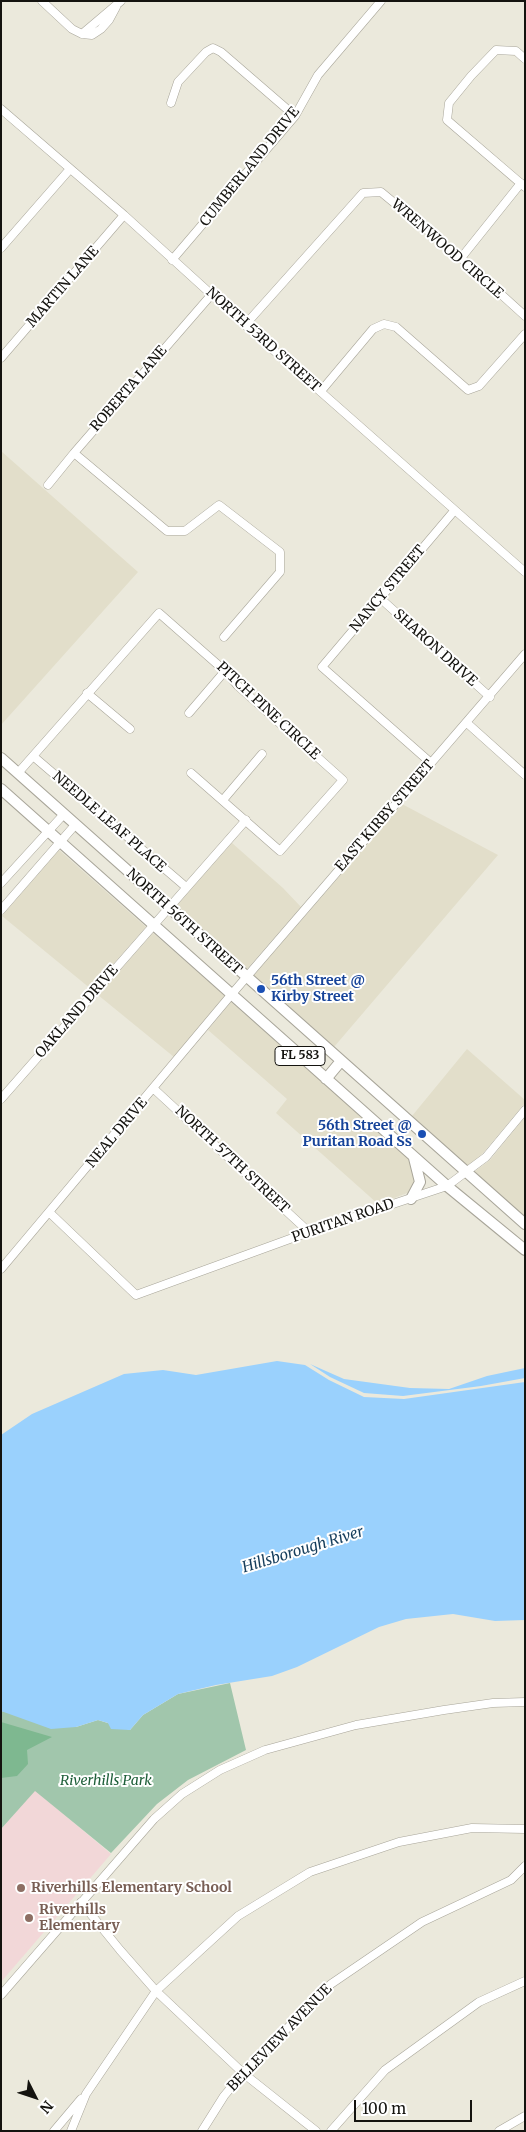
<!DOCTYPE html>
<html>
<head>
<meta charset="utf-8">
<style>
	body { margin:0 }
	#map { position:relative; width:526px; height:2132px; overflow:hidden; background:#ebe9dc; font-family:Merriweather,serif }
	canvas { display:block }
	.frame { position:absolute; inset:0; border:2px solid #14130f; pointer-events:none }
	.north { position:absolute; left:10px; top:2072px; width:50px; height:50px; -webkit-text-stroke:4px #fff; paint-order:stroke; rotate:131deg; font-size:14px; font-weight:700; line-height:20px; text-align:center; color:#14130f }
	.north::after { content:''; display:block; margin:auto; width:18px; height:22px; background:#14130f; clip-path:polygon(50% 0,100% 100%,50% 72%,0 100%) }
	.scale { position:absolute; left:354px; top:2100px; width:118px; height:22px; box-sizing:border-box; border:2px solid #14130f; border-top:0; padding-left:6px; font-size:15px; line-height:18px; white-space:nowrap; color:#14130f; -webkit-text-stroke:4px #fff; paint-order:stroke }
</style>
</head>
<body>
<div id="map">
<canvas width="526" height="2132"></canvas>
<div class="frame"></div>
<div class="north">N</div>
<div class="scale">100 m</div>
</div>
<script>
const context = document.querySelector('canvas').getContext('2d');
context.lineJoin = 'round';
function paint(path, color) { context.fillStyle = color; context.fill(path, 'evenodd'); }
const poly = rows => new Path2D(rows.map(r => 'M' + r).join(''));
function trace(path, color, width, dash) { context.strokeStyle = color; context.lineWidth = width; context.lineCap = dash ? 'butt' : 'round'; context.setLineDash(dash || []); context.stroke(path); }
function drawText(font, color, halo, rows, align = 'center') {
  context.font = font + ' Merriweather,serif'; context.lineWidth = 4; context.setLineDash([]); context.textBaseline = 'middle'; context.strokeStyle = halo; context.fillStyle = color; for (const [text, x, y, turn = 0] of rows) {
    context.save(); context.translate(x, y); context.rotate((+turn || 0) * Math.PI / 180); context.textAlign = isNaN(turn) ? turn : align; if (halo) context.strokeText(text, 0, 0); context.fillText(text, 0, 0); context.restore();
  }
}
paint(poly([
	[1,451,138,572,1,725],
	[402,804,498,855,334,1047,254,975],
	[232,843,283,888,301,907,247,969,177,905],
	[59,850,146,927,91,989,2,916],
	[153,933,225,996,174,1057,98,995],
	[231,1002,410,1159,415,1181,410,1192,378,1204,276,1113,287,1099,208,1030],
	[467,1049,525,1100,525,1103,483,1153,468,1166,412,1116],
	[525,1117,525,1217,474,1172,490,1160]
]), '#e2deca');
paint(poly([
	[35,1790,111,1854,1,1982,1,1829]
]), '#f2d7d8');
paint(poly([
	[230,1683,246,1750,188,1780,157,1804,111,1853,35,1791,1,1829,1,1711,76,1727,98,1720,130,1730,143,1715,178,1694]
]), '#a1c6ac');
paint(poly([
	[1,1722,52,1737,27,1750,28,1764,17,1776,1,1778]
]), '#7eb890');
paint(poly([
	[277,1361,305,1365,329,1380,364,1397,404,1399,525,1382,525,1620,495,1621,453,1614,406,1619,379,1627,297,1667,272,1676,216,1685,178,1694,143,1715,130,1730,111,1729,108,1723,98,1720,76,1727,51,1729,1,1711,1,1435,32,1414,124,1374,163,1370,196,1375],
	[310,1364,344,1379,410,1388,449,1389,487,1376,525,1368,525,1378,481,1386,403,1396,364,1393,330,1377]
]), '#9ad1fd');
const minor = poly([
	[42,1,72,29,82,34,92,35,101,29,109,20,116,7],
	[82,34,121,1],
	[525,59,516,51,496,50,471,76,449,103,447,120,525,187],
	[171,103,178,82,206,52,213,48,221,52,295,116],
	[1,109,124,215,245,325,525,572],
	[1,248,70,169],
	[461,258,521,183],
	[172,260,295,116,318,75,381,1],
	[245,325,363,193,381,192,461,258,525,316],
	[1,358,124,215],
	[321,391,373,329,384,324,396,327,468,390,479,386,525,334],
	[74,453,167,531,185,531,219,505,280,552,280,572,224,637],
	[48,485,74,453,212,294],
	[381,599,490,697],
	[87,693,130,729],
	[189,713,225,671],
	[467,723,525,775],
	[33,756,186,887],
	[431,763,322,667,454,511],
	[18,773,159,613,225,671,238,686,343,780,280,851,191,773],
	[223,800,262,754],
	[1,883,64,814],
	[1,910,75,825],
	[154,1089,309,1232],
	[1,1099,246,820],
	[50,1213,136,1295,309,1232,447,1186,486,1157,525,1110],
	[1,1269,231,995,525,654],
	[81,1902,120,1950,156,1991,243,2073,316,2131],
	[1,1995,154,1819,182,1794,220,1770,265,1750,356,1725,444,1710,493,1703,525,1702],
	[54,2131,81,2099],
	[71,2131,86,2094,156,1991,238,1916,310,1872,399,1842,472,1828,525,1829],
	[202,2131,224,2096,243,2073,331,1984,422,1922,511,1880,525,1866],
	[331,2131,385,2070,479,2002,525,1981],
	[499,2131,525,2116]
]);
const major = poly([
	[1,758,525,1224],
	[1,789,447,1186,525,1250],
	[326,1079,341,1061],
	[411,1199,420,1182,414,1158]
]);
trace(minor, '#a8a599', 9);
trace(major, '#a8a599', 12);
trace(minor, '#fff', 8);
trace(major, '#fff', 10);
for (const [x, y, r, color] of [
	[261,989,5,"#1a4fb4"],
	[422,1134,5,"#1a4fb4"],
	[21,1888,5,"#8d6e63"],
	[29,1918,5,"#8d6e63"]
]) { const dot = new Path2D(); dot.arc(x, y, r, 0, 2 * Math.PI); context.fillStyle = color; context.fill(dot); trace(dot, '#fff', 2); }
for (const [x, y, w] of [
	[300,1056,50]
]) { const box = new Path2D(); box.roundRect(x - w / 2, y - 9.5, w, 19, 4); context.fillStyle = '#fff'; context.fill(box); trace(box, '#14130f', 1); }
drawText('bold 12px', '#14130f', null, [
	["FL 583",300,1056]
]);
drawText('14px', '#14130f', '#fff', [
	["CUMBERLAND DRIVE",250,167,-51],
	["WRENWOOD CIRCLE",447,249,41],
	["MARTIN LANE",63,287,-49],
	["NORTH 53RD STREET",263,340,42],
	["ROBERTA LANE",129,389,-49],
	["NANCY STREET",388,589,-50],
	["SHARON DRIVE",435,648,42],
	["PITCH PINE CIRCLE",268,711,43],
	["EAST KIRBY STREET",385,816,-49],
	["NEEDLE LEAF PLACE",109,822,41],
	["NORTH 56TH STREET",184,922,42],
	["OAKLAND DRIVE",77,1012,-49],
	["NEAL DRIVE",117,1133,-50],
	["NORTH 57TH STREET",232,1160,43],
	["PURITAN ROAD",343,1221,-19],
	["BELLEVIEW AVENUE",280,2038,-46]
]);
drawText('bold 14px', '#164399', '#fff', [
	["56th Street @",271,981],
	["Kirby Street",271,997],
	["56th Street @",412,1126,"right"],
	["Puritan Road Ss",412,1142,"right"]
], 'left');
drawText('italic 14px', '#1e5f39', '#fff', [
	["Riverhills Park",106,1781]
]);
drawText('bold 14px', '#785e54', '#fff', [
	["Riverhills Elementary School",31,1888],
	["Riverhills",39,1910],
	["Elementary",39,1926]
], 'left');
drawText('italic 15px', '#163e5c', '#fff', [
	["Hillsborough River",303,1550,-17]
]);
</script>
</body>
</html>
